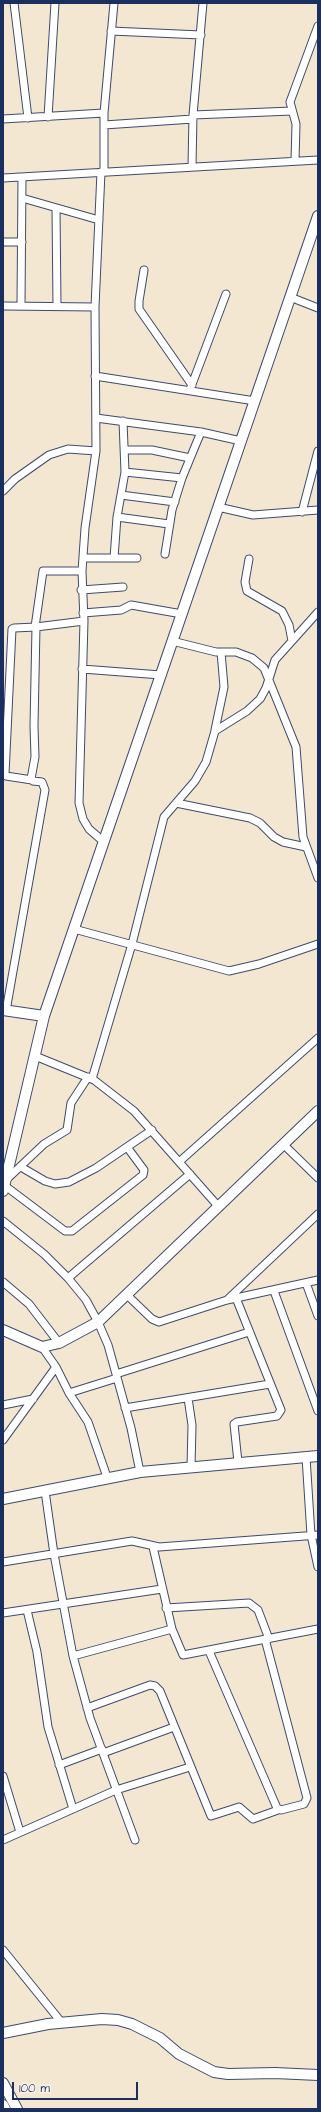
<!DOCTYPE html>
<html>
<head>
<meta charset="utf-8">
<style>
	body { margin:0 }
	#map { position:relative; width:321px; height:2112px; overflow:hidden; background:#f4e7d1; font-family:"Architects Daughter",sans-serif }
	canvas { display:block }
	.frame { position:absolute; inset:0; border:4px solid #1b2f5e; pointer-events:none }
	.scale { position:absolute; left:12px; top:2082px; width:126px; height:18px; box-sizing:border-box; border:2px solid #1b2f5e; border-top:0; padding-left:5px; font-size:12px; line-height:14px; white-space:nowrap; color:#1b2f5e; -webkit-text-stroke:3px #f7f3e8; paint-order:stroke }
</style>
</head>
<body>
<div id="map">
<canvas width="321" height="2112"></canvas>
<div class="frame"></div>
<div class="scale">100 m</div>
</div>
<script>
const context = document.querySelector('canvas').getContext('2d');
context.lineJoin = 'round';
const poly = rows => new Path2D(rows.map(r => 'M' + r).join(''));
function trace(path, color, width, dash) { context.strokeStyle = color; context.lineWidth = width; context.lineCap = dash ? 'butt' : 'round'; context.setLineDash(dash || []); context.stroke(path); }
const street = poly([
	[14,3,28,118],
	[111,31,201,35],
	[193,115,292,111],
	[48,117,55,3],
	[3,119,104,113],
	[104,125,193,119],
	[295,161,296,124,290,102,318,26],
	[192,167,193,115,203,3],
	[101,172,95,307,96,451,85,528,82,571,84,621,79,803,83,819,89,829,104,842],
	[104,172,104,113,114,3],
	[3,178,318,160],
	[22,198,99,220],
	[56,208,57,306],
	[3,242,22,242],
	[144,270,139,301,139,309,192,385],
	[290,297,318,308],
	[3,306,95,307],
	[21,306,22,177],
	[95,376,255,401],
	[191,387,226,294],
	[96,418,201,432,241,441],
	[125,450,152,450,190,458],
	[125,472,182,478],
	[3,491,15,479,49,455,68,449,96,451],
	[121,495,175,502],
	[218,507,253,515,318,510],
	[302,512,318,451],
	[117,517,169,524],
	[165,554,172,510,182,478,201,432],
	[83,558,137,558],
	[114,558,117,517,125,472,123,421],
	[249,559,245,582,247,591,282,611,289,625,292,641],
	[81,590,123,587],
	[83,613,121,610,131,605,182,614],
	[35,627,43,571,82,571],
	[172,641,216,652,236,652,252,658,264,668,296,747,303,837,318,878],
	[82,669,161,675],
	[215,730,224,687,221,652],
	[32,780,6,776,5,774,12,629,14,628,36,627],
	[176,803,250,818,260,823,274,837,283,842,306,847],
	[74,929,229,971,259,964,318,944],
	[6,1011,45,790,42,782,33,781,31,779,35,757,34,726,36,627,84,621],
	[35,1056,94,1080,134,1111,218,1206],
	[92,1079,132,944,164,817,195,781,206,762,215,731,247,711,260,699,266,688,275,660,318,612],
	[283,1144,318,1178],
	[179,1162,318,1038],
	[21,1167,45,1181,55,1184,69,1182,96,1168,152,1130],
	[6,1180,44,1144,67,1130,71,1103,88,1077],
	[4,1185,65,1231,72,1231,143,1175,144,1170,127,1147],
	[3,1221,44,1254,68,1278,86,1300,98,1322,108,1345,131,1428,140,1472],
	[68,1278,190,1174],
	[3,1282,29,1304,59,1343],
	[306,1283,318,1316],
	[274,1291,318,1411],
	[127,1295,152,1319,159,1322,227,1300,318,1280],
	[236,1298,281,1410,277,1416,237,1422,234,1424,238,1462],
	[227,1300,318,1214],
	[42,1347,56,1367,69,1393,88,1422,107,1477],
	[116,1374,249,1332],
	[69,1393,117,1378],
	[188,1398,192,1425,191,1467],
	[3,1405,33,1399],
	[125,1408,270,1384],
	[3,1440,56,1367],
	[306,1457,311,1535,318,1567],
	[45,1491,54,1554,73,1656,90,1718,135,1840],
	[153,1547,172,1629,183,1655,318,1629],
	[3,1562,132,1541,159,1547,318,1535],
	[166,1608,249,1603,258,1610,269,1639],
	[27,1610,37,1652,48,1727,73,1809],
	[3,1613,162,1589],
	[209,1651,277,1808,281,1810,304,1804,307,1798,265,1639],
	[73,1656,172,1629],
	[87,1708,150,1685,155,1686,160,1691,211,1816,239,1807,253,1819,278,1810],
	[103,1753,174,1727],
	[59,1765,102,1749],
	[3,1776,20,1832],
	[3,1840,116,1790,190,1767],
	[3,1950,62,2023]
]);
const secondary = poly([
	[3,1010,44,1016],
	[3,1191,44,1016,318,216],
	[3,1330,42,1347,59,1343,98,1322,318,1111],
	[3,1499,140,1472,318,1456],
	[3,2033,48,2024,102,2019,118,2020,132,2024,160,2038,179,2054,214,2072,228,2074,275,2073,318,2075],
	[3,2083,17,2109],
	[3,2105,5,2109]
]);
trace(street, '#3c4b6f', 9);
trace(secondary, '#3c4b6f', 12);
trace(street, '#fff', 7);
trace(secondary, '#fff', 10);
</script>
</body>
</html>
